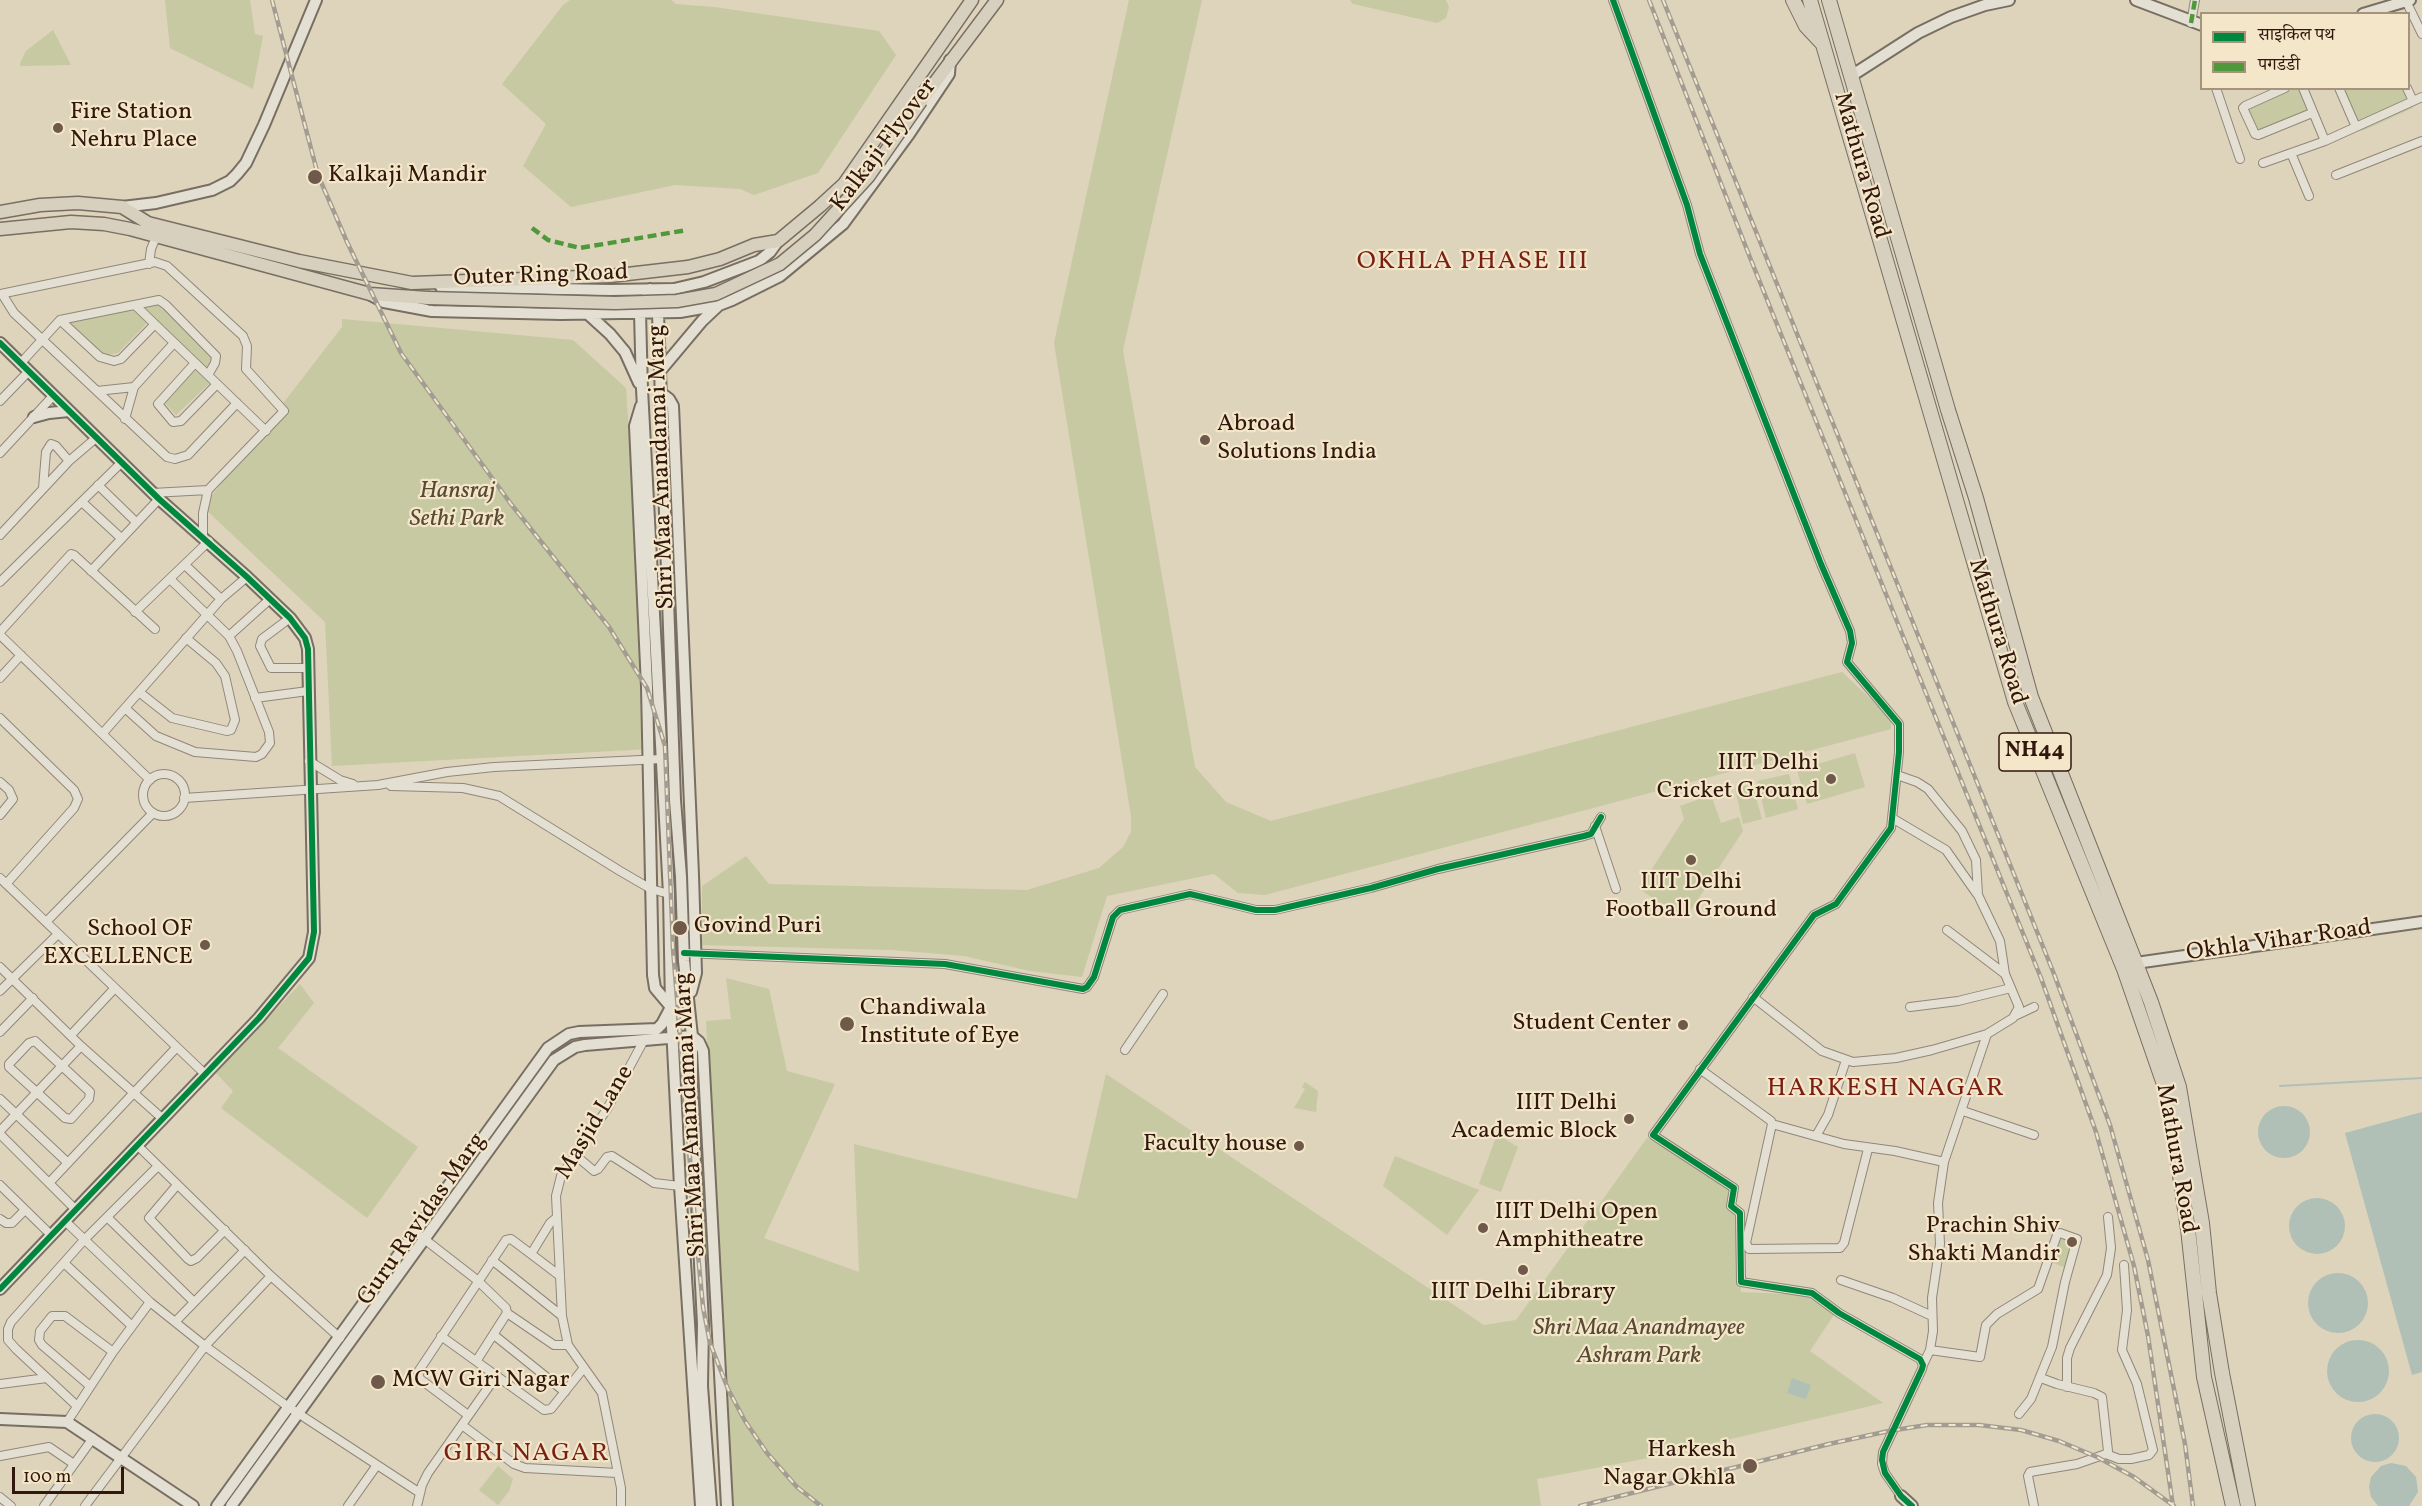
<!DOCTYPE html>
<html>
<head>
<meta charset="utf-8">
<style>
	body { margin:0 }
	#map { position:relative; width:2422px; height:1506px; overflow:hidden; background:#ded3bb; font-family:Vollkorn,"Noto Serif Devanagari",serif }
	canvas { display:block }
	.legend { position:absolute; left:2200px; top:12px; width:210px; height:78px; box-sizing:border-box; background:#f3e6c9; border:2px solid #a5937e; margin:0; padding:8px 10px; list-style:none; font-size:18px; color:#31170d }
	.legend li { display:flex; align-items:center; gap:12px; height:30px }
	.legend b { width:30px; border:2px solid #a5937e }
	.scale { position:absolute; left:12px; top:1467px; width:112px; height:27px; box-sizing:border-box; border:3px solid #31170d; border-top:0; padding-left:8px; font-size:18px; line-height:21px; white-space:nowrap; color:#31170d; -webkit-text-stroke:4px #f3e6c9; paint-order:stroke }
</style>
</head>
<body>
<div id="map">
<canvas width="2422" height="1506"></canvas>
<ul class="legend">
<li><b style="height:8px;background:#00873e"></b>साइकिल पथ</li>
<li><b style="height:8px;background:#50993b"></b>पगडंडी</li>
</ul>
<div class="scale">100 m</div>
</div>
<script>
const context = document.querySelector('canvas').getContext('2d');
context.lineJoin = 'round';
function paint(path, color) { context.fillStyle = color; context.fill(path, 'evenodd'); }
const poly = rows => new Path2D(rows.map(r => 'M' + r).join(''));
function trace(path, color, width, dash) { context.strokeStyle = color; context.lineWidth = width; context.lineCap = dash ? 'butt' : 'round'; context.setLineDash(dash || []); context.stroke(path); }
function drawText(font, color, halo, rows, align = 'center') {
  context.font = font + ' Vollkorn,serif'; context.lineWidth = 4.5; context.setLineDash([]); context.textBaseline = 'middle'; context.strokeStyle = halo; context.fillStyle = color; for (const [text, x, y, turn = 0] of rows) {
    context.save(); context.translate(x, y); context.rotate((+turn || 0) * Math.PI / 180); context.textAlign = isNaN(turn) ? turn : align; if (halo) context.strokeText(text, 0, 0); context.fillText(text, 0, 0); context.restore();
  }
}
paint(poly([
	[165,0,250,0,255,34,263,36,253,89,170,48],
	[570,0,671,0,676,4,714,7,879,31,896,55,818,173,754,195,740,189,675,185,571,207,523,166,546,124,502,84,563,5],
	[1129,0,1202,0,1123,350,1195,767,1226,802,1271,821,1842,672,1891,718,1891,729,1265,895,1238,893,1214,874,1107,896,1082,977,1030,971,964,956,892,950,702,945,702,886,746,856,769,884,1027,890,1099,868,1123,847,1131,832,1131,816,1054,343],
	[1350,0,1446,0,1449,7,1446,18,1437,23,1353,4],
	[53,30,71,65,20,66,21,61,26,51],
	[2289,89,2305,89,2312,111,2258,134,2245,108],
	[2342,89,2404,89,2413,108,2362,131],
	[159,304,210,354,211,364,206,368,145,308],
	[133,309,147,323,118,353,104,356,69,322],
	[342,319,573,340,626,388,650,749,332,766,325,622,203,507,342,327],
	[196,368,211,382,176,415,164,402],
	[1855,753,1865,787,1807,804,1797,770],
	[1789,774,1798,809,1766,818,1757,781],
	[1752,784,1762,819,1743,824,1735,788],
	[1711,795,1721,823,1739,817,1743,831,1685,919,1639,889,1684,819,1680,806],
	[726,978,769,989,787,1071,835,1084,764,1238,859,1272,854,1144,1077,1199,1106,1074,1484,1325,1516,1320,1647,1138,1732,1186,1741,1292,1810,1295,1835,1313,1810,1351,1883,1403,1659,1456,1537,1479,1541,1506,733,1506,706,1021,731,1019],
	[300,984,314,1003,278,1048,418,1147,367,1218,221,1108,233,1091,216,1073],
	[1305,1082,1318,1091,1316,1112,1294,1108,1305,1089,1302,1087],
	[1497,1134,1518,1147,1501,1192,1479,1184],
	[1395,1156,1479,1190,1447,1235,1383,1186],
	[2060,1237,2074,1241,2068,1269,2051,1262],
	[498,1466,513,1479,509,1491,498,1505,479,1490]
]), '#c6c9a2');
paint(poly([
	'2258 1132a26 26 0 1 1 52 0a26 26 0 1 1-52 0Z',
	[2422,1112,2422,1372,2412,1375,2345,1133],
	'2289 1226a28 28 0 1 1 56 0a28 28 0 1 1-56 0Z',
	'2308 1303a30 30 0 1 1 60 0a30 30 0 1 1-60 0Z',
	'2327 1371a31 31 0 1 1 62 0a31 31 0 1 1-62 0Z',
	[1792,1378,1811,1385,1806,1399,1787,1393],
	'2351 1438a24 24 0 1 1 48 0a24 24 0 1 1-48 0Z',
	[2391,1463,2406,1466,2416,1477,2418,1492,2409,1506,2378,1506,2371,1497,2369,1487,2371,1477,2381,1466]
]), '#b0c0b6');
trace(poly([
	[2280,1086,2422,1078]
]), '#b0c0b6', 2);
const street = poly([
	[1613,0,1687,205,1700,254,1821,564,1850,631,1852,643,1847,662,1899,724,1899,752,1891,828,1836,904,1814,915,1653,1135,1734,1188,1731,1206,1740,1213,1741,1282,1812,1293,1839,1313,1920,1359,1923,1365,1922,1369,1883,1452,1882,1464,1885,1473,1901,1496],
	[2406,1,2422,34],
	[2191,23,2195,0],
	[2216,88,2240,159],
	[2285,88,2245,106,2243,108,2255,134,2258,135,2312,113],
	[2303,88,2325,141],
	[2339,88,2356,127],
	[2407,88,2413,101],
	[2291,153,2309,196],
	[2263,163,2325,141,2422,97],
	[2336,175,2422,141],
	[149,264,151,249,156,237],
	[0,294,155,262,167,266,243,336,247,346,246,369,284,411,208,490,203,513,203,536],
	[2,294,14,313,167,457,175,459,188,455,237,403],
	[135,305,266,431],
	[60,320,100,357,114,361,121,359,155,324],
	[195,363,158,404,173,422,181,421,217,384],
	[20,364,60,320,159,300,166,305,216,356,215,363,208,375],
	[97,391,134,387],
	[0,401,28,372],
	[125,419,134,387,174,343],
	[0,453,53,396],
	[98,485,136,522],
	[43,488,46,452,51,444,56,446,69,461],
	[152,493,208,490],
	[82,502,121,538],
	[0,535,69,461,96,438],
	[185,565,221,599],
	[91,571,159,499],
	[0,582,121,463],
	[135,612,209,541],
	[290,618,262,639,260,646,271,668,308,668],
	[0,632,71,554,74,555,155,629],
	[0,635,150,780],
	[229,636,269,600],
	[0,678,21,655],
	[139,692,172,718,227,731,231,730,235,720,225,676,216,663,186,638],
	[255,698,308,691],
	[125,708,156,736,195,752,256,757,262,754,270,743,269,732,237,651,229,636,170,579],
	[0,718,74,790,78,799,74,808,6,884],
	[103,733,221,599,247,577],
	[309,761,340,780,353,784],
	'143 795a21 21 0 1 1 42 0a21 21 0 1 1-42 0Z',
	[1897,775,1917,782,1928,789,1962,831,1976,860,1978,895,2000,941,2005,974,2019,1007,2013,1018,1987,1034,1944,1162,1938,1203,1940,1244,1932,1298,1933,1331,1930,1350,1923,1365],
	[0,782,9,790,13,799,0,815],
	[391,786,463,788,499,796,620,871,651,889,669,894],
	[184,798,378,785,447,772,494,767,662,759],
	[1892,818,1946,850,1977,894],
	[1595,826,1616,889],
	[0,878,206,1075],
	[47,921,153,813],
	[1947,930,2005,974],
	[684,953,945,964,1083,989,1087,987,1094,977,1113,917,1120,910,1190,894,1256,910,1275,910,1371,888,1438,869,1584,836,1591,834,1601,817],
	[0,967,81,1046,163,1119],
	[0,991,58,934],
	[1753,997,1822,1051,1853,1062,1896,1058,1932,1050,1987,1034],
	[1910,1007,1958,1001,2011,988],
	[2017,1015,2034,1007],
	[0,1032,33,998],
	[71,1035,114,989],
	[35,1041,90,1092,89,1099,71,1119,65,1118,9,1067,9,1064,29,1043,35,1041],
	[1125,1050,1163,994],
	[1700,1069,1771,1121,1772,1124,1844,1144,1895,1151,1944,1162],
	[0,1099,68,1163],
	[1963,1111,2034,1135],
	[1772,1124,1746,1243,1749,1249,1840,1248,1844,1243,1868,1149],
	[0,1131,81,1046],
	[0,1134,75,1209],
	[1816,1136,1828,1115,1846,1060],
	[138,1146,271,1276,340,1338],
	[574,1154,594,1171,598,1169,607,1157,612,1156,654,1183,680,1186],
	[49,1183,176,1048],
	[0,1185,51,1235],
	[177,1185,149,1218,188,1259,191,1261,197,1258,225,1230],
	[107,1217,194,1302],
	[0,1219,6,1223,12,1223,25,1210],
	[65,1221,150,1302,205,1346,287,1406,420,1493],
	[414,1231,477,1280,506,1308,507,1313,477,1360],
	[531,1254,560,1276],
	[492,1260,562,1316],
	[64,1263,132,1326],
	[1841,1280,1893,1298,1932,1316],
	[507,1313,554,1345,568,1345],
	[175,1322,245,1250],
	[494,1335,565,1392],
	[441,1336,544,1410,551,1409,583,1369],
	[1930,1350,1980,1357,1986,1325,1997,1314,2038,1289,2057,1235,2060,1233,2077,1239,2065,1282,2052,1347,2031,1399,2019,1414],
	[0,1384,47,1378],
	[90,1386,42,1345,39,1340,40,1331,52,1316,65,1316,113,1352],
	[2067,1387,2067,1358,2070,1348,2107,1275,2111,1248,2108,1217],
	[77,1406,16,1349,8,1340,8,1329,11,1322,84,1240,158,1166],
	[468,1415,420,1379,418,1372,506,1240,511,1239,531,1254,550,1223,556,1218],
	[67,1422,113,1352,150,1302],
	[462,1425,514,1464,525,1468,617,1473],
	[2106,1454,2119,1459,2131,1459,2149,1455,2153,1450,2137,1384,2122,1350,2127,1310,2124,1265],
	[0,1456,49,1447,74,1464],
	[0,1497,11,1506],
	[44,1506,93,1438],
	[85,1506,205,1346,271,1276],
	[348,1506,377,1465],
	[417,1506,422,1485,428,1473,497,1375],
	[621,1506,621,1488,602,1393,568,1345,562,1316,556,1196,561,1176,607,1109,644,1040],
	[2034,1506,2028,1476,2030,1472,2077,1464,2106,1454,2108,1451,2102,1397,2094,1393,2057,1384,2041,1378]
]);
const secondary = poly([
	[2136,0,2202,25],
	[2363,14,2410,0],
	[1851,76,1918,33,1951,17,1985,5,2009,0],
	[122,207,156,203,212,190,230,181,237,174,246,163,264,125,316,0],
	[441,287,610,290,674,289,704,282,759,261,770,252,778,241],
	[650,289,640,313,642,389,669,894,671,1007,680,1186,701,1506],
	[371,295,384,302,432,311,561,314,680,312,719,305,732,300,780,276,843,224,909,134,949,74,950,60],
	[652,295,658,313,675,800,681,877,684,961,692,1036,692,1104,703,1324,702,1386,711,1506],
	[588,314,610,334,625,352,639,383],
	[0,343,159,499,247,577,290,618,305,638,308,649,314,932,309,958,259,1018,0,1289],
	[660,371,702,321,719,305],
	[661,393,669,399,673,406,693,875,696,973,691,992],
	[641,406,635,426,647,687,653,975,655,988,671,1007],
	[34,417,49,413,69,411],
	[2136,963,2422,922],
	[692,1036,699,1042,703,1051,727,1506],
	[0,1419,67,1422,193,1506],
	[1901,1496,1912,1506],
	[217,1506,548,1048,569,1034,579,1032,657,1029,662,1024,671,1007],
	[231,1506,554,1060,575,1047,585,1045,692,1036]
]);
const primary = poly([
	[921,101,997,0],
	[0,212,40,205,78,203,122,207,148,223,299,261,412,283,610,276,688,267,720,259,754,245,778,241,820,206,844,184,972,0],
	[0,229,71,222,104,224,130,229,370,294,428,298]
]);
const highway = poly([
	[1793,0,1806,26,1821,42],
	[1810,0,2015,702,2124,969,2168,1096,2188,1229,2204,1377,2233,1506],
	[1829,0,1948,410,1976,498,2031,697,2151,1002,2179,1087,2202,1223,2209,1293,2222,1373,2248,1506]
]);
trace(street, '#918779', 10);
trace(secondary, '#786e62', 14);
trace(primary, '#786e62', 15);
trace(highway, '#786e62', 16);
trace(street, '#e4dfd3', 8);
trace(secondary, '#e4dfd3', 10);
trace(primary, '#d8d0be', 12);
trace(highway, '#d8d0be', 14);
const rail = poly([
	[272,0,318,175,347,242,401,353,511,504,609,627,647,688,665,746,673,949,696,1233,703,1307,710,1343,728,1389,745,1421,767,1453,797,1487,821,1506],
	[1649,0,1751,260,2041,978,2096,1132,2134,1266,2148,1336,2173,1506],
	[1663,0,2054,974,2110,1125,2148,1260,2185,1444,2193,1506],
	[1580,1506,1829,1444,1889,1431,1927,1425,1979,1425,2021,1430,2059,1441,2097,1457,2134,1477,2174,1506]
]);
trace(rail, '#a29c92', 4.5);
trace(rail, '#f3e6c9', 2, [7]);
const primaryBridge = poly([
	[428,298,615,303,677,301,716,294,780,264,815,235,868,177,921,101]
]);
trace(primaryBridge, '#786e62', 15, []);
trace(primaryBridge, '#d8d0be', 12);
trace(poly([
	[2191,23,2195,0],
	[532,228,548,240,580,248,687,230]
]), '#50993b', 4.5, [9, 4.5]);
trace(poly([
	[1613,0,1687,205,1700,254,1821,564,1850,631,1852,643,1847,662,1899,724,1899,752,1891,828,1836,904,1814,915,1653,1135,1734,1188,1731,1206,1740,1213,1741,1282,1812,1293,1839,1313,1920,1359,1923,1365,1922,1369,1883,1452,1882,1460,1885,1473,1901,1496,1912,1506],
	[0,343,159,499,247,577,290,618,305,638,308,649,314,932,309,958,259,1018,0,1289],
	[684,953,945,964,1083,989,1087,987,1094,977,1113,917,1120,910,1190,894,1256,910,1275,910,1371,888,1438,869,1584,836,1591,834,1601,817]
]), '#00873e', 6);
for (const [x, y, r, color] of [
	[58,128,6,"#6e594a"],
	[315,177,8,"#6e594a"],
	[1205,440,6,"#6e594a"],
	[1831,779,6,"#6e594a"],
	[1691,860,6,"#6e594a"],
	[680,928,8,"#6e594a"],
	[205,945,6,"#6e594a"],
	[847,1024,8,"#6e594a"],
	[1683,1025,6,"#6e594a"],
	[1629,1119,6,"#6e594a"],
	[1299,1146,6,"#6e594a"],
	[1483,1228,6,"#6e594a"],
	[2072,1242,6,"#6e594a"],
	[1523,1270,6,"#6e594a"],
	[378,1382,8,"#6e594a"],
	[1750,1466,8,"#6e594a"]
]) { const dot = new Path2D(); dot.arc(x, y, r, 0, 2 * Math.PI); context.fillStyle = color; context.fill(dot); trace(dot, '#f3e6c9', 2); }
for (const [x, y, w] of [
	[2035,752,72]
]) { const box = new Path2D(); box.roundRect(x - w / 2, y - 19, w, 38, 4.5); context.fillStyle = '#f3e6c9'; context.fill(box); trace(box, '#31170d', 1.5); }
drawText('bold 22px', '#31170d', null, [
	["NH44",2035,752]
]);
drawText('24px', '#31170d', '#f3e6c9', [
	["Fire Station",70,114],
	["Nehru Place",70,142],
	["Kalkaji Mandir",328,177],
	["Abroad",1217,426],
	["Solutions India",1217,454],
	["IIIT Delhi",1819,765,"right"],
	["Cricket Ground",1819,793,"right"],
	["IIIT Delhi",1691,884,"center"],
	["Football Ground",1691,912,"center"],
	["Govind Puri",694,928],
	["School OF",193,931,"right"],
	["EXCELLENCE",193,959,"right"],
	["Chandiwala",860,1010],
	["Institute of Eye",860,1038],
	["Student Center",1671,1025,"right"],
	["IIIT Delhi",1617,1105,"right"],
	["Academic Block",1617,1133,"right"],
	["Faculty house",1287,1146,"right"],
	["IIIT Delhi Open",1495,1214],
	["Amphitheatre",1495,1242],
	["Prachin Shiv",2060,1228,"right"],
	["Shakti Mandir",2060,1256,"right"],
	["IIIT Delhi Library",1523,1294,"center"],
	["MCW Giri Nagar",392,1382],
	["Harkesh",1736,1452,"right"],
	["Nagar Okhla",1736,1480,"right"]
], 'left');
drawText('24px', '#31170d', '#f3e6c9', [
	["Kalkaji Flyover",885,146,-53],
	["Mathura Road",1860,166,74],
	["Outer Ring Road",541,277,-2],
	["Shri Maa Anandamai Marg",663,467,-92],
	["Mathura Road",1996,632,73],
	["Okhla Vihar Road",2279,942,-8],
	["Shri Maa Anandamai Marg",692,1115,-93],
	["Masjid Lane",596,1123,-59],
	["Mathura Road",2175,1159,80],
	["Guru Ravidas Marg",423,1220,-55]
]);
drawText('italic 24px', '#584a34', '#f3e6c9', [
	["Hansraj",457,493],
	["Sethi Park",457,521],
	["Shri Maa Anandmayee",1639,1330],
	["Ashram Park",1639,1358]
]);
context.letterSpacing = '1.5px';
drawText('26px', '#7a1f14', '#f3e6c9', [
	["OKHLA PHASE III",1473,263],
	["HARKESH NAGAR",1886,1090],
	["GIRI NAGAR",527,1455]
]);
context.letterSpacing = '0px';
</script>
</body>
</html>
